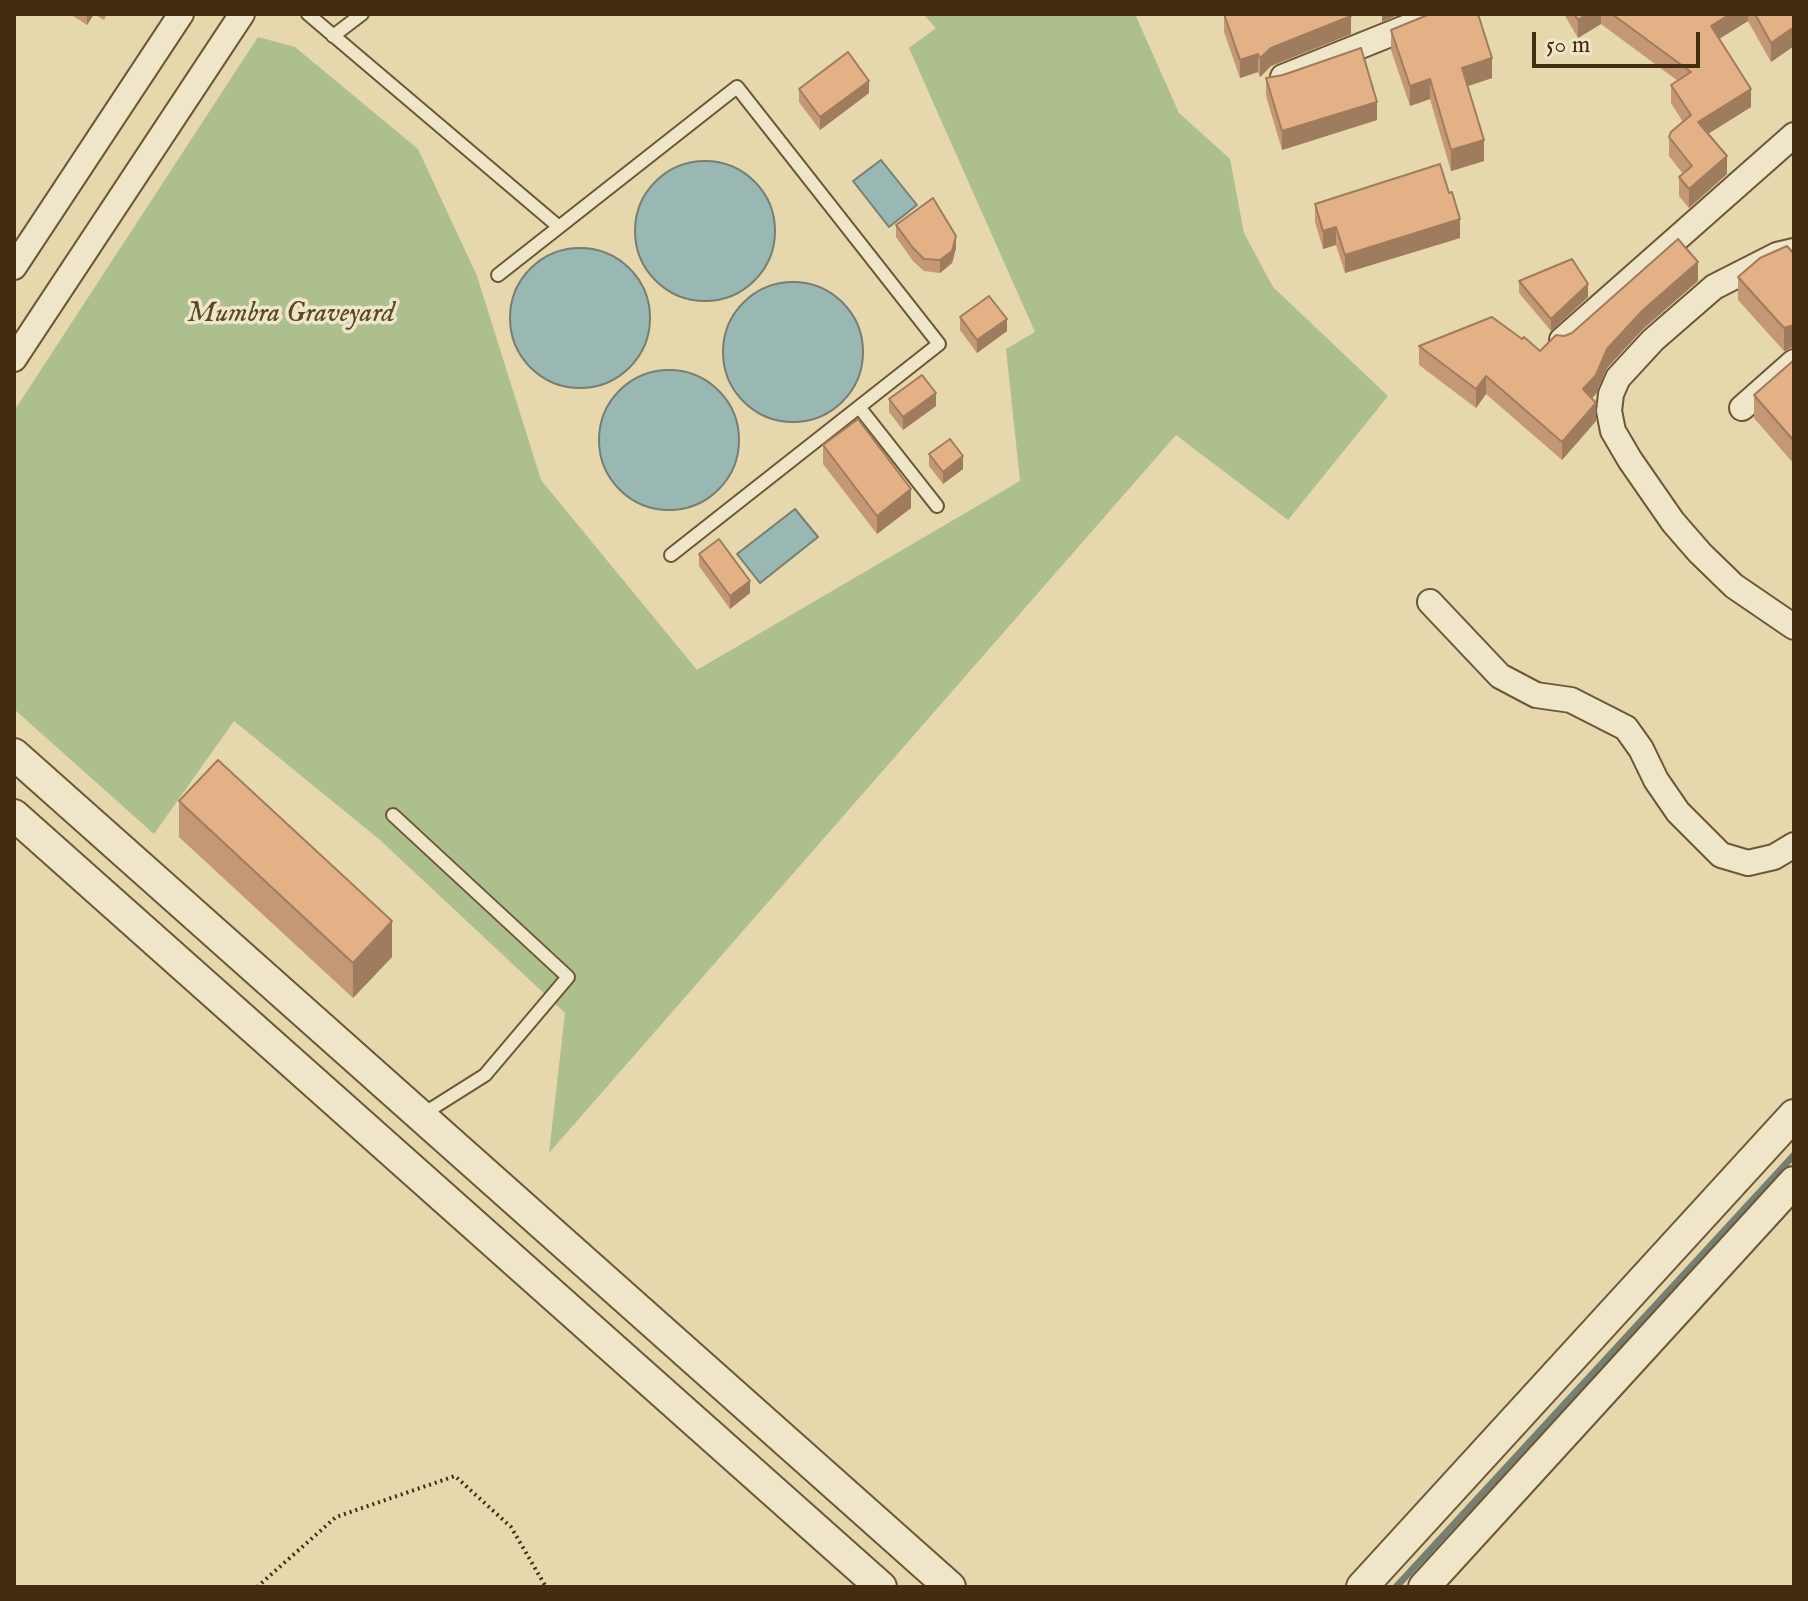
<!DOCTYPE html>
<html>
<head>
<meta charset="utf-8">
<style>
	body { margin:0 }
	#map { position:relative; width:1808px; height:1601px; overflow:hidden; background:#e6d7ac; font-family:"IM FELL English",serif }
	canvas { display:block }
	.frame { position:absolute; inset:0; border:16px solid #442c10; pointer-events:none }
	.scale { position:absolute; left:1532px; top:32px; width:168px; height:36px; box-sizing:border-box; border:4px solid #442c10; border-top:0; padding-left:10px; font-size:24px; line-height:28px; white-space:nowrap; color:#442c10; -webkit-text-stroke:6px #efe5c9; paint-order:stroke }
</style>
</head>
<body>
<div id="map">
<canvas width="1808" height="1601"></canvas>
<div class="frame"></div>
<div class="scale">50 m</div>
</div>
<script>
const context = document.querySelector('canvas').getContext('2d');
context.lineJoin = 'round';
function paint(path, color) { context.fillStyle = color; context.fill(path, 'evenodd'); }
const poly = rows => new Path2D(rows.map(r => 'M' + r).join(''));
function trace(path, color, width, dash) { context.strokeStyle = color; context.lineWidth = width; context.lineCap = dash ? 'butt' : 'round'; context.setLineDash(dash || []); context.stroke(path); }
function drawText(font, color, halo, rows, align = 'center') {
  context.font = font + ' "IM FELL English",serif'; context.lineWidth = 7; context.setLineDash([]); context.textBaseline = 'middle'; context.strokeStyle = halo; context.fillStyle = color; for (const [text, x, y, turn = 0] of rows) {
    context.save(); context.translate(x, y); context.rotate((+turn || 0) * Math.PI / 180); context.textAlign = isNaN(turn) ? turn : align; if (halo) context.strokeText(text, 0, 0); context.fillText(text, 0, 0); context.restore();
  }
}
paint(poly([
	[923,14,1135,14,1179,113,1230,159,1244,233,1273,287,1388,396,1288,520,1176,435,549,1153,565,1013,380,840,234,721,154,834,14,709,14,411,258,37,295,47,418,149,477,276,541,480,697,670,1020,481,1006,349,1035,332,909,48,936,28]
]), '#aebf8e');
const water = poly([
	[881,160,917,205,889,227,853,181,881,160],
	'635 231a70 70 0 1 1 140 0a70 70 0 1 1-140 0Z',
	'510 318a70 70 0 1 1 140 0a70 70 0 1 1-140 0Z',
	'723 352a70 70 0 1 1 140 0a70 70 0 1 1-140 0Z',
	'599 440a70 70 0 1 1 140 0a70 70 0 1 1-140 0Z',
	[795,509,818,537,760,583,737,554,795,509]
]);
paint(water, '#99b7b3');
trace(water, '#777f72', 2);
trace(poly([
	[1396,1587,1794,1155]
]), '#777f72', 7);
const service = poly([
	[308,14,559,227],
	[333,36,362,14],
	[498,275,737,87,939,344,671,555],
	[859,407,937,506],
	[393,815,568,977,485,1075,420,1116]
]);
const minor = poly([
	[1283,77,1440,14],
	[1794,251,1777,255,1714,287,1653,340,1618,378,1611,394,1609,411,1613,431,1630,460,1673,522,1700,553,1734,586,1794,627],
	[14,267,181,14],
	[1562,340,1794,135],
	[14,359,242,14],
	[1742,408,1794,362],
	[1430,602,1500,676,1536,695,1571,700,1626,728,1641,749,1656,780,1678,812,1721,855,1748,863,1774,857,1794,845]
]);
const tertiary = poly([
	[14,754,950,1587],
	[14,815,881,1587],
	[1362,1587,1794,1115],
	[1424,1587,1794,1182]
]);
trace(service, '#6c5737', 16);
trace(minor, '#6c5737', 28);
trace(tertiary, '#6c5737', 34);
trace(poly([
	[257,1587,336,1517,455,1476,511,1527,546,1587]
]), '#442c10', 4, [2, 4]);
trace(service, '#efe5c9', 12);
trace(minor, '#efe5c9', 24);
trace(tertiary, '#efe5c9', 30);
paint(poly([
	[70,14,94,14,87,25],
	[94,14,107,14,104,20],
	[1224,14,1351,34,1271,66,1260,77,1258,72,1240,78,1224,32],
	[1564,14,1794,14,1794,46,1771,62,1748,21,1719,39,1751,107,1708,134,1727,174,1689,208,1679,196,1679,177,1683,174,1669,156,1669,137,1683,122,1671,103,1671,85,1678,81,1601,24,1578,38],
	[1391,30,1492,78,1468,86,1484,161,1451,171,1430,99,1410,106,1391,50],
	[1266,78,1377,120,1282,150,1266,96],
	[799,89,869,93,820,130,799,102],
	[1315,204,1460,238,1345,273,1336,245,1323,249,1315,222],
	[896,225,956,248,952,263,940,273,924,271,913,261,896,237],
	[1794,254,1794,348,1784,351,1738,300,1738,277],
	[1519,281,1588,297,1551,331,1519,293],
	[1698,281,1643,329,1607,368,1596,394,1592,398,1596,421,1562,460,1486,394,1476,408,1419,365,1419,346,1522,339,1540,351,1564,336],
	[960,317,1007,331,977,353,960,330],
	[1794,360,1794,464,1754,418,1754,395],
	[889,399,936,406,903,430,889,412],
	[823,445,911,508,877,534,823,464],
	[929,454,963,469,943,484,929,466],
	[699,554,750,593,730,609,699,566],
	[179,801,392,957,353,998,179,837]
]), '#c49874');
paint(poly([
	[87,14,94,14,87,25],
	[1382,14,1400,14,1382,22],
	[1587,14,1601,14,1601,24,1578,38,1578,20],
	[1730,14,1748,14,1748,21,1711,44,1711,26],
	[1351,16,1351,34,1271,66,1260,77,1260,58,1271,48],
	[1794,27,1794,46,1771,62,1771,43],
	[1258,54,1258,72,1240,78,1240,60],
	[1492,58,1492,78,1462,88,1462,68],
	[1430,79,1430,99,1410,106,1410,86],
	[869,81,869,93,820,130,820,117],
	[1751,89,1751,107,1698,140,1698,122],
	[1377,102,1377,120,1282,150,1282,131],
	[1484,140,1484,161,1451,171,1451,150],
	[1727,156,1727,174,1689,208,1689,189],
	[1460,219,1460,238,1345,273,1345,255],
	[1336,227,1336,245,1323,249,1323,231],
	[956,236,956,248,952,263,940,273,940,260],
	[1698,262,1698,281,1643,329,1607,368,1596,394,1583,407,1583,389,1607,349,1643,310],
	[1588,284,1588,297,1551,331,1551,319],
	[1007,319,1007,331,977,353,977,340],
	[1792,325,1792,347,1784,351,1784,328],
	[1486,376,1486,394,1476,408,1476,389],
	[936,393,936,406,903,430,903,417],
	[1596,403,1596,421,1562,460,1562,442],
	[963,456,963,469,943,484,943,472],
	[911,489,911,508,877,534,877,516],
	[750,581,750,593,730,609,730,596],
	[392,921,392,957,353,998,353,963]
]), '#a07c5e');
const building = poly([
	[1224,14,1350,14,1351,16,1271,48,1260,58,1258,54,1240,60,1224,14],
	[1430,14,1478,14,1492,58,1462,68,1484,140,1451,150,1430,79,1410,86,1391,30,1430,14],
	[1574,14,1587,14,1578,20,1574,14],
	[1612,14,1730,14,1711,26,1751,89,1698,122,1727,156,1689,189,1679,177,1692,166,1669,137,1671,132,1691,115,1671,85,1691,72,1612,14],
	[1755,14,1794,14,1794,27,1771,43,1755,14],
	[1361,48,1377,102,1282,131,1266,78,1283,75,1361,48],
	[848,52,869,81,820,117,799,89,848,52],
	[1440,164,1449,193,1452,192,1460,219,1345,255,1336,227,1323,231,1315,204,1440,164],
	[933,198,956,236,952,251,940,260,924,259,913,248,896,225,933,198],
	[1678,239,1698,262,1643,310,1607,349,1596,375,1583,389,1596,403,1562,442,1486,376,1476,389,1419,346,1492,317,1522,339,1524,337,1540,351,1556,335,1564,336,1572,333,1678,239],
	[1787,246,1794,254,1794,325,1784,328,1738,277,1760,258,1787,246],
	[1572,259,1588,284,1551,319,1519,281,1572,259],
	[989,296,1007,319,977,340,960,317,989,296],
	[1794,360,1794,441,1754,395,1794,360],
	[922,375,936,393,903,417,889,399,922,375],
	[858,419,911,489,877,516,823,445,858,419],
	[950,439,963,456,943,472,929,454,950,439],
	[719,539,750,581,730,596,699,554,719,539],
	[218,760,392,921,353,963,179,801,218,760]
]);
paint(building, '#e4b187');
trace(building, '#a07c5e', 2);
drawText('italic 28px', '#594929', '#efe5c9', [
	["Mumbra Graveyard",291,315]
]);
</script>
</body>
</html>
